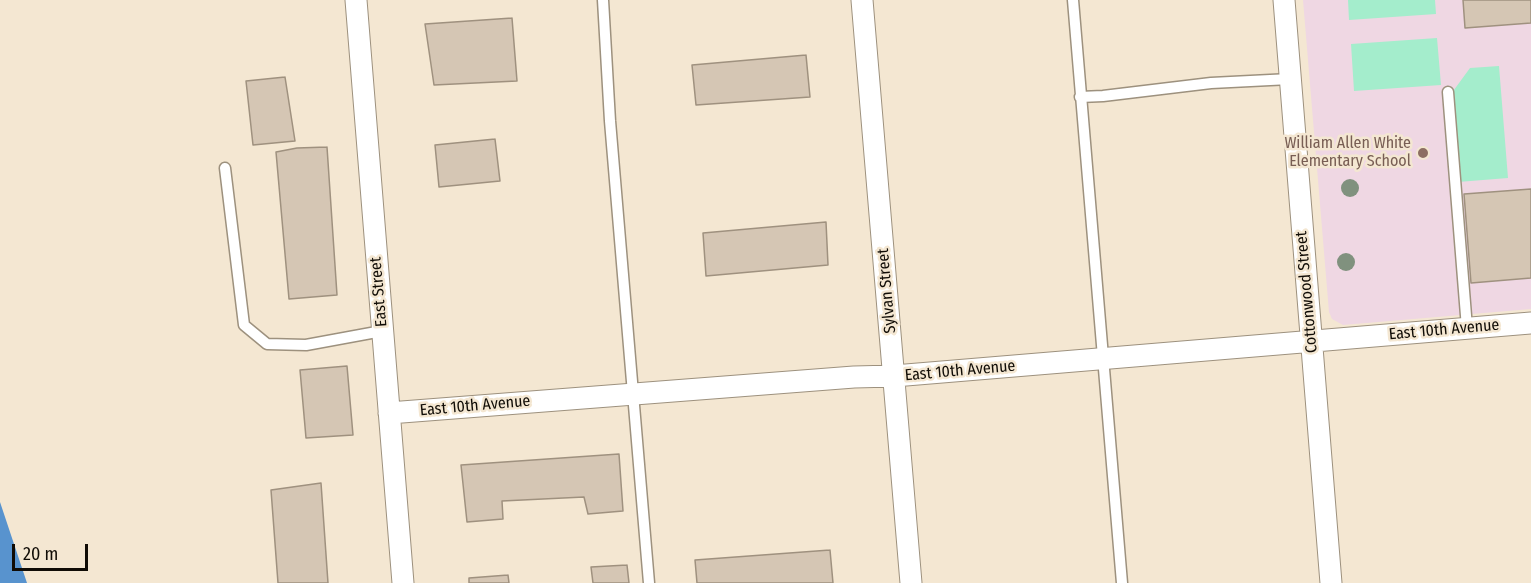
<!DOCTYPE html>
<html>
<head>
<meta charset="utf-8">
<style>
	body { margin:0 }
	#map { position:relative; width:1531px; height:583px; overflow:hidden; background:#f4e7d2; font-family:"Fira Sans Condensed",sans-serif }
	canvas { display:block }
	.scale { position:absolute; left:12px; top:544px; width:76px; height:27px; box-sizing:border-box; border:3px solid #100c06; border-top:0; padding-left:8px; font-size:18px; line-height:21px; white-space:nowrap; color:#100c06; -webkit-text-stroke:4px #f4e7d2; paint-order:stroke }
</style>
</head>
<body>
<div id="map">
<canvas width="1531" height="583"></canvas>
<div class="scale">20 m</div>
</div>
<script>
const context = document.querySelector('canvas').getContext('2d');
context.lineJoin = 'round';
function paint(path, color) { context.fillStyle = color; context.fill(path, 'evenodd'); }
const poly = rows => new Path2D(rows.map(r => 'M' + r).join(''));
function trace(path, color, width, dash) { context.strokeStyle = color; context.lineWidth = width; context.lineCap = dash ? 'butt' : 'round'; context.setLineDash(dash || []); context.stroke(path); }
function drawText(font, color, halo, rows, align = 'center') {
  context.font = font + ' "Fira Sans Condensed",sans-serif'; context.lineWidth = 5; context.setLineDash([]); context.textBaseline = 'middle'; context.strokeStyle = halo; context.fillStyle = color; for (const [text, x, y, turn = 0] of rows) {
    context.save(); context.translate(x, y); context.rotate((+turn || 0) * Math.PI / 180); context.textAlign = isNaN(turn) ? turn : align; if (halo) context.strokeText(text, 0, 0); context.fillText(text, 0, 0); context.restore();
  }
}
paint(poly([
	[1303,0,1531,0,1531,309,1343,325,1332,319,1329,312]
]), '#efd7e3');
paint(poly([
	[1348,0,1435,0,1436,14,1349,20],
	[1437,38,1441,85,1354,91,1351,44],
	[1499,66,1508,178,1458,182,1451,94,1470,68]
]), '#a4edcc');
paint(poly([
	[0,502,27,583,0,583]
]), '#5893ce');
const building = poly([
	[1463,0,1531,0,1531,23,1465,28,1463,0],
	[512,18,517,81,434,85,425,24,512,18],
	[806,55,810,97,696,105,692,65,806,55],
	[285,77,295,141,253,145,246,81,285,77],
	[495,139,500,181,439,187,435,145,495,139],
	[327,147,337,295,289,299,276,152,297,148,327,147],
	[1531,189,1531,278,1471,283,1464,194,1531,189],
	[826,222,828,265,706,276,703,233,826,222],
	[347,366,353,435,306,438,300,370,347,366],
	[619,454,623,511,588,514,584,497,502,501,503,519,467,522,461,465,619,454],
	[321,483,328,583,278,583,271,490,321,483],
	[830,550,833,583,697,583,695,560,830,550],
	[627,565,629,583,593,583,591,567,627,565],
	[508,575,509,583,469,583,469,578,508,575]
]);
paint(building, '#d5c6b4');
trace(building, '#9f917f', 1.5);
const lane = poly([
	[603,0,610,121,649,583],
	[1073,0,1122,583],
	[1448,92,1467,328],
	[1080,97,1103,96,1211,83,1290,79],
	[225,168,244,325,267,344,306,345,382,331]
]);
const street = poly([
	[356,0,403,583],
	[862,0,911,583],
	[1284,0,1331,583],
	[389,413,854,377,894,376,1531,323]
]);
trace(lane, '#9d917e', 13);
trace(street, '#9d917e', 23);
trace(lane, '#fff', 10);
trace(street, '#fff', 21);
context.fillStyle = '#80917e';
for (const [x, y] of [
	[1350,188],
	[1346,262]
]) { context.beginPath(); context.arc(x, y, 9, 0, 2 * Math.PI); context.fill(); }
for (const [x, y, r, color] of [
	[1423,153,6,"#8d6e63"]
]) { const dot = new Path2D(); dot.arc(x, y, r, 0, 2 * Math.PI); context.fillStyle = color; context.fill(dot); trace(dot, '#f4e7d2', 2); }
drawText('16px', '#785e54', '#f4e7d2', [
	["William Allen White",1411,144],
	["Elementary School",1411,162]
], 'right');
drawText('16px', '#100c06', '#f4e7d2', [
	["Sylvan Street",887,291,-95],
	["East Street",379,292,-95],
	["Cottonwood Street",1307,292,-95],
	["East 10th Avenue",1444,330,-5],
	["East 10th Avenue",960,371,-5],
	["East 10th Avenue",475,406,-5]
]);
</script>
</body>
</html>
